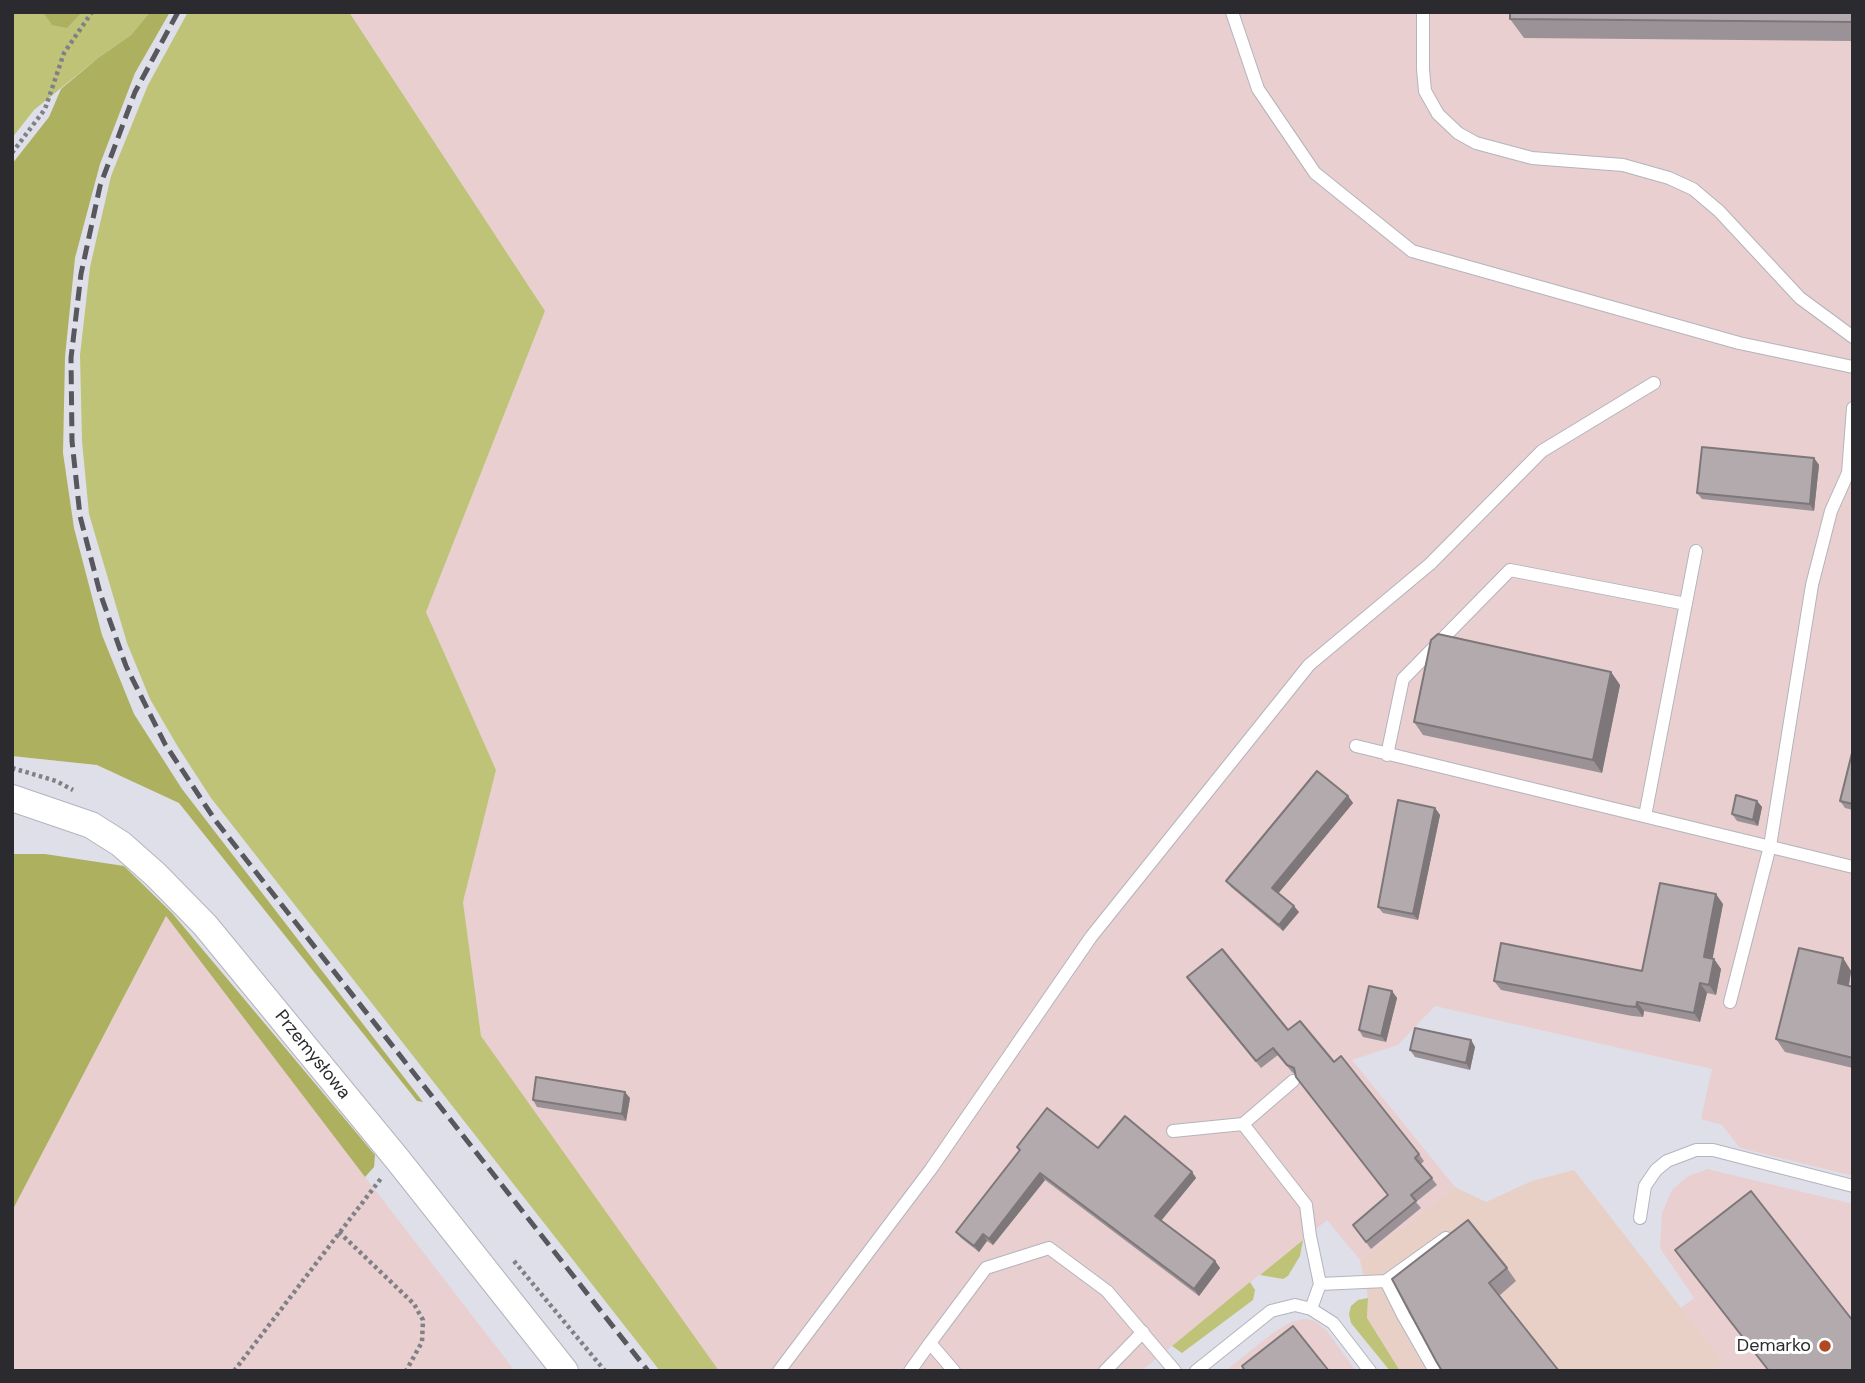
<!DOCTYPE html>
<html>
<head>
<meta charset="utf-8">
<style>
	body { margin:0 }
	#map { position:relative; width:1865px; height:1383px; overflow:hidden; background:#dedfe8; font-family:"DM Sans",sans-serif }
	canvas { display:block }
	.frame { position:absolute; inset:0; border:14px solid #2b2b2f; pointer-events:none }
</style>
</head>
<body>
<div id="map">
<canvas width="1865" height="1383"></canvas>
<div class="frame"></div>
</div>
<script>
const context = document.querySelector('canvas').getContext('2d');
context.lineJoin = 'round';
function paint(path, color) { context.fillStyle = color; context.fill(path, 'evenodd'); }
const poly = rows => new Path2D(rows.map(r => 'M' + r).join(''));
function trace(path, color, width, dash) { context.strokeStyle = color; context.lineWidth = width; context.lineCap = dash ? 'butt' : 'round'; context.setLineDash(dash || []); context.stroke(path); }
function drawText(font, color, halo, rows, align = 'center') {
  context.font = font + ' "DM Sans",sans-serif'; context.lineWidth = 6; context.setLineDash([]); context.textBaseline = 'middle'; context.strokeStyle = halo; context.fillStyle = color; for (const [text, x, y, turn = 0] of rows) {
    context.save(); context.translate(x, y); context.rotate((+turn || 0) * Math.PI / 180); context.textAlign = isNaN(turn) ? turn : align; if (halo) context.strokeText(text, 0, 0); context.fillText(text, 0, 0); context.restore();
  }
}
paint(poly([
	[1574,1170,1724,1363,1713,1371,1400,1371,1367,1318,1368,1298,1360,1260,1455,1187,1486,1202,1532,1181]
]), '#e9d0c7');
paint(poly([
	[349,12,1853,12,1853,1176,1740,1148,1722,1125,1701,1119,1712,1069,1435,1006,1398,1045,1352,1060,1455,1187,1360,1260,1327,1220,1141,1371,718,1371,512,1093,481,1036,463,902,496,770,426,612,545,311],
	[166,916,365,1177,515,1371,12,1371,12,1211],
	[1707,1169,1853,1204,1853,1371,1713,1371,1723,1362,1681,1308,1694,1298,1660,1248,1662,1213,1672,1190,1687,1177],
	[1305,1319,1315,1321,1326,1330,1356,1371,1225,1371,1273,1333,1291,1322]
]), '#e9cfcf');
paint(poly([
	[12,12,150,12,131,35,98,58,34,110,12,138],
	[188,12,349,12,545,311,426,612,496,770,463,902,481,1036,719,1371,660,1371,211,798,178,747,150,699,127,643,89,514,82,441,80,355,90,267,111,176,148,85],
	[1303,1240,1300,1256,1288,1276,1283,1279,1260,1275],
	[1250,1282,1255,1290,1253,1300,1182,1353,1172,1346],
	[1368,1298,1367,1318,1400,1371,1390,1371,1351,1323,1349,1314,1351,1306,1358,1300]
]), '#bfc378');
paint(poly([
	[43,12,82,12,67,28,52,25],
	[150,12,170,12,135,73,100,164,75,258,65,357,63,453,74,528,102,635,134,714,182,789,423,1102,417,1101,179,803,97,765,12,756,12,164,49,117,61,89,98,58,131,35],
	[12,854,45,854,124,866,172,913,375,1155,374,1167,365,1177,166,916,12,1211]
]), '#adb05e');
const service = poly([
	[1232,12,1258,89,1315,173,1412,251,1739,343,1853,367],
	[1423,12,1423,69,1425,91,1438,114,1458,133,1476,143,1532,158,1623,165,1669,178,1693,189,1719,211,1800,298,1853,337],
	[1848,473,1853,408],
	[1356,746,1853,867],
	[1387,755,1403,679,1510,570,1686,604],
	[1645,816,1696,551],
	[1730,1002,1770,846,1812,585,1831,511,1848,473,1853,474],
	[1243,1124,1306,1205,1310,1236,1320,1284,1311,1309],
	[1173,1131,1243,1124,1293,1081],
	[1640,1218,1645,1186,1656,1170,1667,1161,1696,1150,1713,1150,1853,1186],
	[1386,1281,1446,1238],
	[1320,1284,1386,1281,1403,1315,1435,1371],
	[779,1371,931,1169,1091,937,1309,665,1430,564,1542,451,1654,383],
	[910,1371,930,1343],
	[954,1371,930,1343,986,1268,1049,1248,1107,1291,1175,1371],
	[1105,1371,1143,1332],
	[1196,1371,1271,1311,1295,1305,1311,1309,1333,1323,1370,1371]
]);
const minor = poly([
	[12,798,91,825,121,844,156,875,205,925,398,1160,565,1371]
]);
trace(service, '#b3b4bd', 14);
trace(minor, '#b3b4bd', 28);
trace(poly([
	[12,153,45,109,64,53,92,12],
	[12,768,56,781,73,790],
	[339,1232,414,1304,423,1320,422,1342,406,1371],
	[514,1261,605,1371],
	[234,1371,382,1177]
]), '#808087', 4.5, [3.5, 3.5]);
trace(service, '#fff', 12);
trace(minor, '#fff', 26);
trace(poly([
	[178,12,135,92,100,186,81,274,71,358,72,441,80,516,100,593,126,666,165,744,215,820,648,1371]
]), '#57575d', 5, [14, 7]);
paint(poly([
	[1853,12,1853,41,1524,38,1510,19],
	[1814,458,1819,465,1814,511,1702,499,1697,493],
	[1611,672,1620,685,1602,773,1423,735,1414,722],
	[1853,749,1853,810,1845,808,1840,801],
	[1348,796,1353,803,1278,893,1299,912,1283,931,1231,887,1226,881],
	[1757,801,1762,807,1758,826,1737,821,1732,814],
	[1435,808,1440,815,1418,920,1383,913,1378,907],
	[1723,904,1712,959,1714,959,1721,969,1716,995,1707,993,1700,1022,1644,1011,1643,1017,1632,1016,1501,990,1494,981,1642,971],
	[1843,958,1851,971,1849,986,1853,987,1853,1068,1785,1052,1776,1039],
	[1187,977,1288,1030,1334,1062,1419,1154,1424,1161,1421,1164,1437,1185,1416,1202,1421,1208,1371,1249,1353,1225,1388,1196,1295,1074,1292,1072,1278,1055,1261,1068],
	[1392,991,1397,998,1386,1042,1363,1037,1359,1030],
	[1471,1040,1475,1047,1470,1070,1415,1057,1410,1050],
	[630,1098,626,1121,537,1107,533,1100],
	[1017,1147,1098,1148,1192,1172,1196,1178,1161,1221,1215,1261,1220,1268,1199,1296,1045,1180,993,1245,987,1241,979,1252,961,1238,956,1232,1019,1151],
	[1507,1268,1516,1281,1499,1296,1392,1279]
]), '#9a9296');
paint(poly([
	[1814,458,1819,465,1814,511,1810,504],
	[1611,672,1620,685,1602,773,1593,760],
	[1348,796,1353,803,1277,895,1272,888],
	[1757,801,1762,807,1758,826,1753,820],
	[1435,808,1440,815,1418,920,1413,914],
	[1716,894,1723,904,1711,967,1704,957],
	[1294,906,1299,912,1283,931,1279,925],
	[1843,958,1851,971,1847,996,1838,983],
	[1714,959,1721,969,1716,995,1709,985],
	[1700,983,1707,993,1700,1022,1694,1013],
	[1392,991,1397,998,1386,1042,1381,1036],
	[1637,1002,1644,1011,1643,1017,1636,1007],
	[1471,1040,1475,1047,1470,1070,1466,1063],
	[625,1092,630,1098,626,1121,622,1114],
	[1192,1172,1196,1178,1159,1223,1155,1216],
	[1040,1173,1045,1180,993,1245,989,1239],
	[983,1234,987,1241,979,1252,974,1246],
	[1215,1261,1220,1268,1199,1296,1194,1289]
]), '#7d777a');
const building = poly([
	[1510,12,1853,12,1853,22,1510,19,1510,12],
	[1702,447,1814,458,1810,504,1697,493,1702,447],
	[1438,634,1611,672,1593,760,1414,722,1431,640,1438,634],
	[1853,749,1853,804,1840,801,1853,749],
	[1317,771,1348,796,1272,888,1294,906,1279,925,1226,881,1317,771],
	[1736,795,1757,801,1753,820,1732,814,1736,795],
	[1398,800,1435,808,1413,914,1378,907,1398,800],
	[1660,883,1716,894,1704,957,1714,959,1709,985,1700,983,1694,1013,1637,1002,1636,1007,1626,1006,1494,981,1501,943,1642,971,1660,883],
	[1799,948,1843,958,1838,983,1853,987,1853,1058,1776,1039,1799,948],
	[1222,949,1288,1030,1300,1021,1334,1062,1341,1056,1419,1154,1415,1158,1432,1178,1411,1195,1416,1201,1366,1242,1353,1225,1388,1195,1303,1086,1296,1077,1294,1068,1287,1065,1273,1048,1256,1061,1187,977,1222,949],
	[1369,986,1392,991,1381,1036,1359,1030,1369,986],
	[1415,1028,1471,1040,1466,1063,1410,1050,1415,1028],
	[536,1077,625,1092,622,1114,533,1100,536,1077],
	[1047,1108,1098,1148,1125,1116,1192,1172,1155,1216,1215,1261,1194,1289,1040,1173,989,1239,983,1234,974,1246,956,1232,1020,1150,1017,1147,1047,1108],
	[1751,1191,1853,1321,1853,1371,1769,1371,1675,1250,1751,1191],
	[1468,1220,1507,1268,1489,1283,1559,1371,1442,1371,1436,1361,1392,1279,1468,1220],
	[1293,1326,1329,1371,1245,1371,1242,1366,1293,1326]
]);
paint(building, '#b3aaae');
trace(building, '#7d777a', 2);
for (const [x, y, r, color] of [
	[1825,1346,7,"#af4823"]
]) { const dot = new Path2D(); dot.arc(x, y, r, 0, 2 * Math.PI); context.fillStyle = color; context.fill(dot); trace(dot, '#fff', 2.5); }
drawText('18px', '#2b2b2f', '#fff', [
	["Przemysłowa",312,1055,51]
]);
drawText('18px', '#2b2b2f', '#fff', [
	["Demarko",1811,1346]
], 'right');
</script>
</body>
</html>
